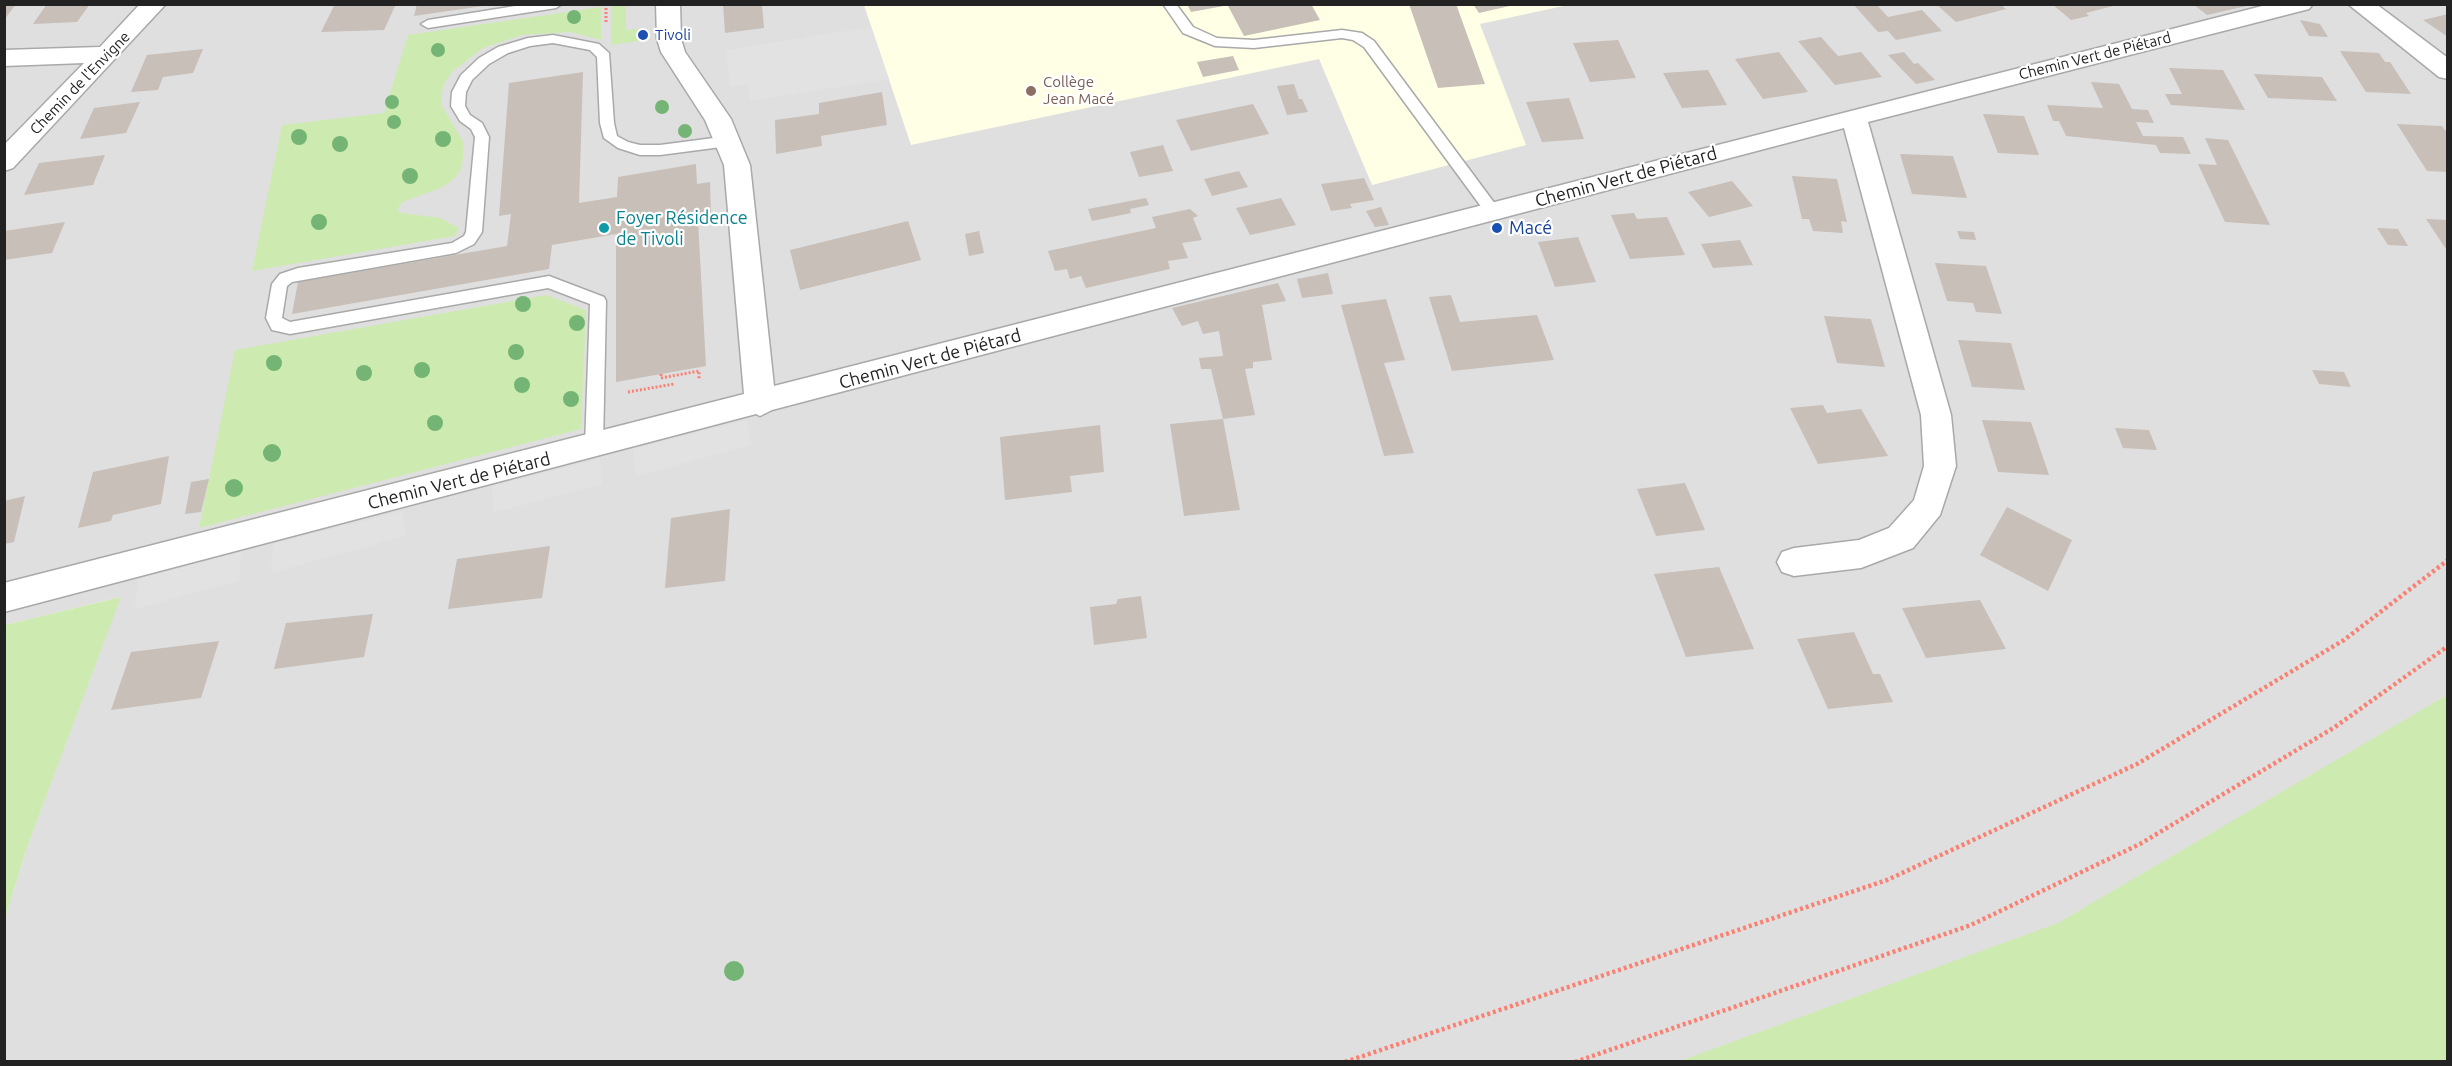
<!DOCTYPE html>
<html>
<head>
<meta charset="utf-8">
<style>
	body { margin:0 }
	#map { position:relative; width:2452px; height:1066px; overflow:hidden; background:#f2efe9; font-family:Ubuntu,sans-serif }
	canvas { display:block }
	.frame { position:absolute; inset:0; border:6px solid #222; pointer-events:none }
</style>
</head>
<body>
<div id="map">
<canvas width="2452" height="1066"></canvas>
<div class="frame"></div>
</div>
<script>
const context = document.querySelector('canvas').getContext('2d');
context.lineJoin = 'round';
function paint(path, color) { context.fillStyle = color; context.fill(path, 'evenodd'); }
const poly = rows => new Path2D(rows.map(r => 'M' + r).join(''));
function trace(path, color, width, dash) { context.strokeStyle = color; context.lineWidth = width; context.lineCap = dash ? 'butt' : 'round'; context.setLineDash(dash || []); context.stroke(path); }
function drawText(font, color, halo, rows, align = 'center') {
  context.font = font + ' Ubuntu,sans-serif'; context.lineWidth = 4.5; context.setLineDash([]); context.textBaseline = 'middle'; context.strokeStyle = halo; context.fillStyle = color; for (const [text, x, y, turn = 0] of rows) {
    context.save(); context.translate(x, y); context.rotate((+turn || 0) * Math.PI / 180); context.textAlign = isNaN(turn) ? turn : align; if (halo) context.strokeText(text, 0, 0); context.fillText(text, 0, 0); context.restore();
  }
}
paint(poly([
	[5,5,2447,5,2447,1061,5,1062,5,919,26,850,120,597,5,625]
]), '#e0dfdf');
paint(poly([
	[864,5,1568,5,1480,24,1526,145,1372,185,1319,59,911,145]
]), '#ffffe5');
paint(poly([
	[611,5,626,5,626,30,639,29,639,41,611,45],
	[601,7,601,40,570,32,522,35,483,48,453,71,445,82,441,95,442,106,464,143,462,167,455,178,443,187,403,202,397,210,401,213,440,218,459,228,455,236,252,271,282,125,384,113,408,35],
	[546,295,586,310,581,429,199,528,235,350],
	[121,597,26,850,5,919,5,625],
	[2447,695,2447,1061,1680,1061,2058,923]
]), '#cdebb0');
paint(poly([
	[871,27,889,79,750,101,748,84,730,87,726,50],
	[747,420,752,445,636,476,633,449],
	[600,459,602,484,493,513,492,486],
	[403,511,405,536,271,573,273,544],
	[241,552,239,581,135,609,138,579]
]), '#e2e2e2');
paint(poly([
	[4,4,16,4,4,20],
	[47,4,90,4,77,22,33,24],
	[365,4,396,4,384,30,321,32,334,6],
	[417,4,483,4,483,6,414,16],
	[723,4,762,4,764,28,725,33],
	[1187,4,1224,4,1224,6,1191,12],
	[1227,4,1311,4,1320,20,1244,36],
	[1409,4,1456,4,1485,84,1438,88],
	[1473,4,1514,4,1514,5,1479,13],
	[1936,4,2000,4,2006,9,1956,22],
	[2052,4,2117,4,2117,5,2086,13,2089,16,2071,20],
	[2193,4,2250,4,2251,5,2207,15],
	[1854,5,1877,5,1888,17,1922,10,1942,31,1896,40,1888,31,1878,32],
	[2448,14,2448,37,2423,20],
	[2300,20,2320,24,2328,37,2309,36],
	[1821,37,1838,56,1861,52,1882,77,1835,85,1798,41],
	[1618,40,1636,78,1590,82,1573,43],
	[203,49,193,73,163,77,158,90,131,92,147,55],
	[2340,51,2379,53,2385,62,2390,62,2411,94,2366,92],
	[1779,52,1808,92,1763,99,1735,59],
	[1904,52,1914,64,1918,63,1935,80,1916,84,1888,55],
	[1233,56,1239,70,1203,77,1197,62],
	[2169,68,2223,70,2245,110,2171,105,2165,94,2182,94],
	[1708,70,1727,105,1682,108,1663,73],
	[583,72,579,203,617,197,618,177,696,164,697,184,710,182,711,218,698,221,706,366,616,382,616,234,552,245,549,269,292,314,298,282,507,246,511,214,499,216,509,83],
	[2254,74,2322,77,2337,101,2268,98],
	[2091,82,2119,84,2132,109,2148,110,2154,123,2136,122,2143,136,2183,137,2191,154,2160,153,2156,145,2066,136,2059,121,2053,121,2047,105,2103,108],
	[1294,84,1299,99,1302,99,1308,112,1287,115,1277,86],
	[882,92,887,125,821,136,822,146,776,154,775,120,819,114,819,103],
	[1569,98,1584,139,1542,142,1526,102],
	[140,102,126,133,80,139,94,108],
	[1253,104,1269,134,1191,151,1176,120],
	[1983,114,2024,116,2039,155,1998,153],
	[2397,124,2442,126,2448,134,2448,172,2427,171],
	[2205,138,2228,140,2270,225,2225,222,2198,164,2217,165],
	[1163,145,1173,171,1139,177,1130,152],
	[1900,154,1953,156,1967,198,1912,194],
	[105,155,93,185,24,195,39,163],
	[1239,171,1248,187,1212,196,1204,179],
	[1792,176,1837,179,1847,222,1841,221,1843,233,1813,231,1809,219,1802,219],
	[1364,178,1374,200,1350,204,1352,208,1331,211,1321,184],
	[1732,181,1753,206,1709,217,1688,192],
	[1146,198,1149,205,1130,209,1131,213,1092,221,1088,209],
	[1281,198,1296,225,1250,235,1236,208],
	[1381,207,1389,225,1375,227,1366,211],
	[1190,209,1198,216,1193,218,1202,240,1182,243,1188,258,1168,261,1170,269,1086,288,1081,276,1070,279,1067,269,1055,271,1048,251,1156,228,1152,217],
	[1634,213,1637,219,1667,217,1685,255,1630,259,1611,215],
	[2426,219,2448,220,2448,252],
	[908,221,921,260,800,290,790,250],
	[65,222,52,253,4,260,4,231],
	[2377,228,2398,229,2408,246,2388,245],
	[979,231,984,253,969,256,965,234],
	[1957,231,1974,232,1976,240,1960,239],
	[1578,237,1596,282,1555,287,1538,242],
	[1740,240,1753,265,1713,268,1701,244],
	[1935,263,1986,266,2002,314,1976,312,1973,303,1947,301],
	[1328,273,1333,294,1302,298,1297,279],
	[1278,283,1286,301,1262,305,1272,360,1253,362,1253,368,1245,369,1255,415,1223,419,1211,369,1201,369,1199,358,1223,356,1219,331,1203,334,1198,321,1182,326,1172,308],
	[1451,295,1460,322,1537,315,1554,360,1452,371,1429,297],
	[1386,299,1405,360,1384,363,1414,453,1384,456,1341,305],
	[1824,316,1871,319,1885,367,1837,363],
	[1958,340,2011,343,2025,390,1972,387],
	[2312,370,2344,372,2351,387,2319,384],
	[1823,405,1827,413,1861,409,1888,456,1818,464,1790,408],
	[1223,419,1240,510,1184,516,1170,424],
	[1982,420,2031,422,2049,475,1998,472],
	[1100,425,1104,472,1070,476,1072,492,1005,500,1000,437],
	[2115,428,2149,430,2157,450,2123,448],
	[169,456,161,504,113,515,111,521,78,528,93,472],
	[209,479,201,512,185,514,191,482],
	[1685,483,1705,530,1656,536,1637,489],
	[25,496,14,542,4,544,4,501],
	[2007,507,2072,540,2048,591,1980,555],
	[730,509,725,581,665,588,671,518],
	[550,546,542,598,448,609,457,559],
	[1719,567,1754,649,1686,657,1654,574],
	[1141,596,1147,638,1094,645,1090,607,1116,604,1118,599],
	[1980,600,2006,649,1926,658,1902,608],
	[373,614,364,657,274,669,286,623],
	[1854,632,1873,674,1880,674,1893,702,1828,709,1797,639],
	[219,641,201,698,111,710,131,652]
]), '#c7bfb8');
const service = poly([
	[528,4,562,4,556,8,428,28,421,24,428,20,528,4],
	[1163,4,1176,4,1193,27,1217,38,1254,40,1342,30,1362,33,1374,41,1498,208,1501,212,1498,216,1488,216,1364,47,1353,40,1342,38,1254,48,1215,46,1183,33,1163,4],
	[553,35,599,44,609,53,614,123,617,136,628,142,640,145,660,145,729,136,736,141,729,146,660,155,640,155,618,148,604,138,600,123,597,57,590,50,553,43,530,46,508,53,489,64,472,80,466,92,465,106,470,115,482,123,489,137,482,232,474,244,456,253,292,282,287,286,282,318,290,322,549,276,604,297,606,301,603,446,600,451,594,453,588,451,585,446,590,304,548,288,290,334,272,330,266,318,272,284,280,274,298,268,452,243,464,236,466,232,475,137,471,129,460,121,451,106,452,92,461,75,479,58,498,47,528,38,553,35]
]);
const minor = poly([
	[140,4,166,4,13,168,4,171,4,145,84,63,4,66,4,50,100,47,140,4],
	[656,4,680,4,681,39,685,52,731,119,750,165,774,386,2270,4,2313,4,2309,9,1868,122,1951,415,1956,466,1940,515,1913,548,1861,568,1794,576,1782,572,1777,562,1782,552,1794,548,1859,540,1889,528,1914,500,1924,466,1921,415,1844,128,772,410,760,416,756,414,4,612,4,583,744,394,724,165,705,120,661,52,657,39,656,4],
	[2348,4,2376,4,2448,58,2448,79,2439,77,2348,4]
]);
trace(service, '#a9a9a9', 3);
trace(minor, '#a9a9a9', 3);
trace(poly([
	[606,4,606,22],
	[661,374,661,378,699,371,699,379],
	[628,392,674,384]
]), '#fa8072', 3, [2, 2]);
trace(poly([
	[1345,1062,1887,880,2137,764,2344,640,2448,560],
	[1575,1062,1971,925,2140,844,2335,727,2448,646]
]), '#fa8072', 4.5, [3, 3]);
paint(service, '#fff');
paint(minor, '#fff');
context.fillStyle = '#74b475';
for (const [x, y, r] of [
	[574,17,7],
	[438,50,7],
	[392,102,7],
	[662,107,7],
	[394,122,7],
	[685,131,7],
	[299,137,8],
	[443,139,8],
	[340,144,8],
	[410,176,8],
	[319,222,8],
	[523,304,8],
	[577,323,8],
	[516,352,8],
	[274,363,8],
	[422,370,8],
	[364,373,8],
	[522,385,8],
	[571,399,8],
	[435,423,8],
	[272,453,9],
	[234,488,9],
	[734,971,10]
]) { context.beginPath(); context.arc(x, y, r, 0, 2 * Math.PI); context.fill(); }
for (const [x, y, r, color] of [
	[643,35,6,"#1a4fb4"],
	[1031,91,6,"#8d6e63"],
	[604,228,6,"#0f9aa8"],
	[1497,228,6,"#1a4fb4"]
]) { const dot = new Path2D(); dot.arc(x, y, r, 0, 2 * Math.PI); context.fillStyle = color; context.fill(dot); trace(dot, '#fff', 2); }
drawText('15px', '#164399', '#fff', [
	["Tivoli",655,35]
], 'left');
drawText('15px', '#222', '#fff', [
	["Chemin Vert de Piétard",2095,56,-14],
	["Chemin de l'Envigne",80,83,-46]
]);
drawText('15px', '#785e54', '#fff', [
	["Collège",1043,82],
	["Jean Macé",1043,99]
], 'left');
drawText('18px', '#222', '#fff', [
	["Chemin Vert de Piétard",1626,177,-15],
	["Chemin Vert de Piétard",930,359,-15],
	["Chemin Vert de Piétard",459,481,-14]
]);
drawText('18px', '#0d838f', '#fff', [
	["Foyer Résidence",616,218],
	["de Tivoli",616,239]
], 'left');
drawText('18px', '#164399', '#fff', [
	["Macé",1509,228]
], 'left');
</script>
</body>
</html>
